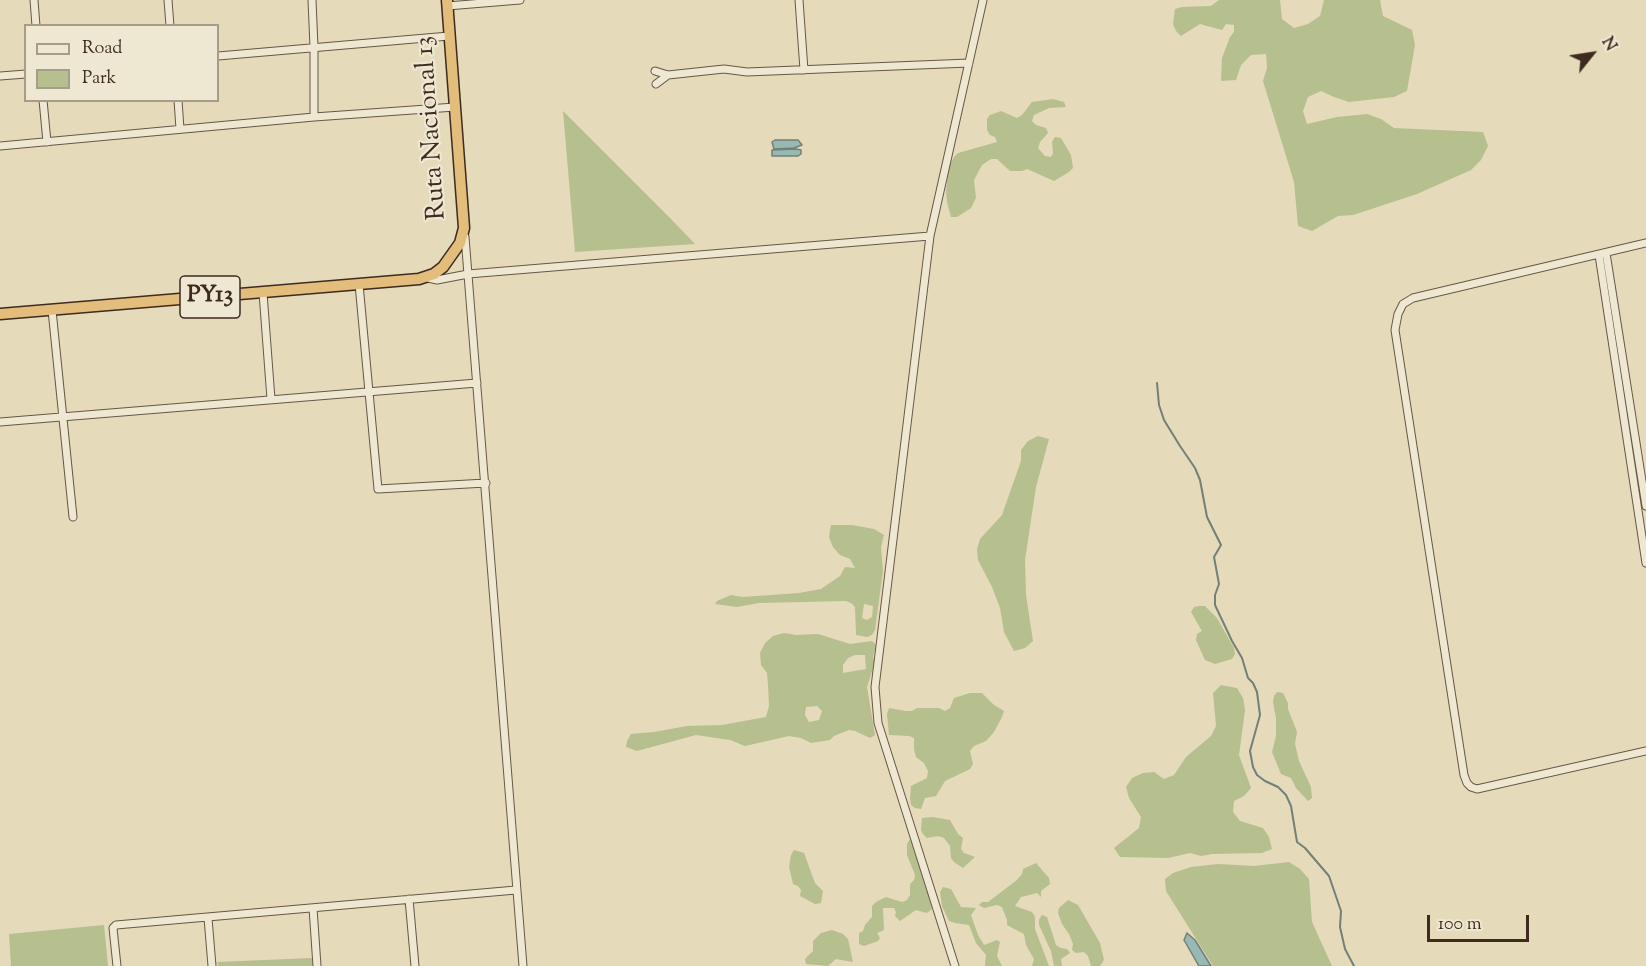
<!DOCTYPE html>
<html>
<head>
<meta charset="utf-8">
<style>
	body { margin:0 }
	#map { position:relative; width:1646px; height:966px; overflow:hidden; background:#e5dab9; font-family:"Sorts Mill Goudy",serif }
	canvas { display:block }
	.legend { position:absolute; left:24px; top:24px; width:195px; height:78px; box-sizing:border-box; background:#eee7d2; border:2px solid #a89b8a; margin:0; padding:8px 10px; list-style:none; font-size:18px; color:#3f2a1f }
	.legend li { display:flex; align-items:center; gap:12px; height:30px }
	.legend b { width:30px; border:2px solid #a89b8a }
	.north { position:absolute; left:1562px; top:24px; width:60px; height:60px; -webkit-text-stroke:4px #eee7d2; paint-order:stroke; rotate:60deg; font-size:16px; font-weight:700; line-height:24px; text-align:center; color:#3f2a1f }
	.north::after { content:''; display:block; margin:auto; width:21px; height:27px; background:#3f2a1f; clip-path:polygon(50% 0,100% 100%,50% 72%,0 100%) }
	.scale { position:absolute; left:1427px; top:915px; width:102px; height:27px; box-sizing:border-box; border:3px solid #3f2a1f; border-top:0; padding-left:8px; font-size:18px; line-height:21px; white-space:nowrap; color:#3f2a1f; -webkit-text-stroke:4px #eee7d2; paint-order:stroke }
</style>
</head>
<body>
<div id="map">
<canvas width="1646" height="966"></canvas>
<ul class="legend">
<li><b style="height:8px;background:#eee7d2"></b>Road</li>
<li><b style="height:16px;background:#b6bf8e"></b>Park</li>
</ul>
<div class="north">N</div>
<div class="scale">100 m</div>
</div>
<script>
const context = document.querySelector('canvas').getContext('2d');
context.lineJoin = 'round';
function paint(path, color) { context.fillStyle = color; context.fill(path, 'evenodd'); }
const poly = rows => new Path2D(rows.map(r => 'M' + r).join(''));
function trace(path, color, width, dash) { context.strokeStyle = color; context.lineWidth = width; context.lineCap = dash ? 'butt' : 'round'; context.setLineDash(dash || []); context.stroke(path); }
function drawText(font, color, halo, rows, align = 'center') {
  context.font = font + ' "Sorts Mill Goudy",serif'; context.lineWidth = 4.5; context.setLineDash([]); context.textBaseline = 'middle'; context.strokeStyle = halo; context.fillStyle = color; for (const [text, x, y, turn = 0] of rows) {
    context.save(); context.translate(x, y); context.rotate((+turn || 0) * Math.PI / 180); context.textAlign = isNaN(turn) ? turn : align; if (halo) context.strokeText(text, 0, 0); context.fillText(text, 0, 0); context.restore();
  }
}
paint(poly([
	[1219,0,1280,0,1282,19,1294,28,1308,24,1320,16,1324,0,1380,0,1383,16,1412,30,1415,45,1407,91,1394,97,1349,102,1334,97,1321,91,1308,97,1303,111,1307,124,1337,117,1367,114,1381,119,1394,128,1483,132,1488,146,1481,160,1471,170,1417,194,1353,215,1338,216,1312,231,1298,226,1294,182,1263,81,1267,68,1266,54,1251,55,1241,65,1236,80,1221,81,1222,58,1230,37,1234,32,1234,25,1226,24,1222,30,1200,24,1181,36,1176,31,1173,24,1175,9,1182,7,1211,6],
	[1053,99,1064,102,1066,107,1049,108,1034,115,1032,121,1036,125,1046,128,1048,133,1040,142,1038,148,1045,156,1051,157,1053,153,1052,142,1055,137,1061,138,1071,155,1073,168,1069,172,1054,181,1027,169,1022,171,1010,171,997,159,991,159,982,165,974,180,976,198,971,208,957,217,951,217,947,202,946,191,949,167,954,157,958,153,997,142,995,137,990,135,987,130,987,119,990,115,1001,111,1017,118,1022,115,1032,102],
	[563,111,671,219,695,244,575,252],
	[1038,436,1049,439,1036,487,1025,560,1026,595,1033,641,1025,648,1014,651,1004,632,1000,608,992,587,978,560,977,549,980,539,1002,515,1021,461,1021,450,1028,441],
	[831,525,852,525,874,529,884,535,881,547,883,571,875,630,872,635,867,637,856,635,855,607,851,603,846,601,759,603,737,607,715,604,717,601,731,595,743,597,799,593,821,589,840,576,845,567,855,568,850,559,840,555,833,547,829,537],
	[864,604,873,606,872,617,867,620,862,618],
	[1199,606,1205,606,1217,618,1234,648,1235,654,1232,659,1215,664,1205,660,1196,640,1197,634,1202,631,1191,612,1194,607],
	[784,633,796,635,818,634,850,644,872,641,876,645,873,657,875,662,867,687,875,735,870,738,855,731,849,730,834,736,830,740,811,743,801,738,789,736,745,746,730,740,696,735,637,751,626,747,627,741,631,734,654,732,687,726,722,725,766,717,769,706,768,685,767,673,761,665,760,653,765,643,773,636],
	[855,655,865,655,866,669,843,673,843,665,848,658],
	[817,706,822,711,819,720,809,722,805,715,806,707],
	[1221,685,1237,688,1243,698,1245,710,1239,755,1251,788,1244,796,1234,801,1233,812,1240,821,1263,828,1269,837,1272,849,1262,853,1212,854,1201,856,1190,853,1168,858,1120,857,1114,848,1139,828,1141,817,1129,798,1126,787,1132,778,1143,773,1154,772,1164,779,1174,775,1186,757,1211,736,1216,726,1213,693],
	[1277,692,1283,693,1288,703,1288,709,1297,732,1295,744,1299,761,1311,787,1312,798,1308,801,1296,788,1291,778,1281,774,1272,752,1276,736,1276,718,1273,702,1274,696],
	[970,693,982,693,994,705,1004,711,1002,717,994,732,986,741,974,746,970,751,973,764,970,769,945,781,936,796,925,798,921,809,915,808,911,805,910,799,911,786,927,778,928,771,924,763,916,757,914,749,914,738,909,736,889,735,887,714,889,708,906,711,912,711,917,708,939,708,945,711,950,708,954,698],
	[933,817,950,820,958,834,963,838,961,849,964,853,975,857,963,868,954,862,951,858,950,846,944,838,938,836,927,838,923,834,921,830,922,818],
	[910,839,925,881,932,909,927,913,916,910,900,921,895,916,896,912,894,908,883,908,884,930,877,933,880,938,878,941,864,946,859,944,859,933,863,931,865,925,872,917,872,906,876,902,886,897,902,902,907,900,910,895,910,884,914,880,915,875,907,855,907,844],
	[794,850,804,853,815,883,823,891,821,903,815,904,800,896,801,890,798,886,793,884,789,867,791,855],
	[1289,862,1300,869,1309,879,1312,922,1332,966,1213,966,1166,891,1165,879,1173,873,1191,867,1218,864,1254,866],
	[1036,863,1049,878,1050,884,1041,891,1041,897,1037,893,1021,897,1015,906,1032,912,1035,917,1035,929,1049,966,1032,966,1034,959,1026,945,1024,934,1007,925,1007,920,1002,907,997,905,984,908,979,905,982,902,988,902,1017,880,1022,874,1023,869],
	[943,887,951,889,961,907,976,908,971,915,978,935,984,945,997,940,1000,942,997,956,1002,966,985,966,986,955,976,943,969,925,955,923,949,921,942,906,940,892],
	[1068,900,1078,905,1100,943,1104,960,1100,966,1091,966,1088,956,1084,952,1076,953,1072,950,1073,944,1069,934,1062,924,1058,913,1059,908],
	[1042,915,1047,917,1056,945,1061,948,1067,949,1070,953,1061,959,1062,966,1054,966,1051,951,1039,925,1039,920],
	[104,925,108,966,11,966,9,934],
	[832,930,843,934,848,939,853,962,836,959,828,966,806,964,805,959,813,951,813,941,821,933],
	[312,958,313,966,218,966,217,962]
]), '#b6bf8e');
const water = poly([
	[775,140,798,140,802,145,794,148,774,149,772,142,775,140],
	[796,149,801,150,801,154,798,156,772,156,772,150,796,149],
	[1187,933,1195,940,1211,966,1199,966,1184,940,1187,933]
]);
paint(water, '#96bab3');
trace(water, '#738078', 1.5);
trace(poly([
	[1157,383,1159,405,1164,420,1180,446,1195,468,1200,480,1207,517,1221,545,1214,557,1219,584,1215,595,1215,605,1232,641,1242,658,1248,678,1253,683,1257,692,1260,715,1250,751,1253,767,1257,775,1265,781,1278,787,1286,795,1291,806,1297,842,1305,848,1329,876,1341,911,1340,927,1345,949,1354,966]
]), '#738078', 2);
const minor = poly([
	[34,0,36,26],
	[168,0,170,26],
	[312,0,314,47,314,117],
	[799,0,804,70],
	[447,6,520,0],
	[218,56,449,36],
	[655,71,668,75,724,69,747,72,969,63],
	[0,76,26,74],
	[656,84,668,75],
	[43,100,47,142],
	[178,100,180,129],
	[0,146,314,117,455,107],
	[465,237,523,966],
	[1646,243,1413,298,1403,304,1398,314,1395,330,1464,775,1467,783,1471,787,1477,789,1646,751],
	[1606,253,1646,506],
	[1599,255,1646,563],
	[428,278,437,280,468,274,930,236],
	[359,284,378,489,486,483],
	[263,293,271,399],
	[52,310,73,517],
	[0,422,477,383],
	[409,899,415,966],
	[313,908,317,966],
	[208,918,212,966],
	[117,966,113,928,116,925,516,890],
	[955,966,878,723,875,687,930,236,983,0]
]);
const highway = poly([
	[0,314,419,279,434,274,443,267,460,243,464,228,447,0]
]);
trace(minor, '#685646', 9);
trace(highway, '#3f2a1f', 13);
trace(minor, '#eee7d2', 7);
trace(highway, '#e2bd7c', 10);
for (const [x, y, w] of [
	[210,297,60]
]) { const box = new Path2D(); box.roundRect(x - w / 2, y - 21, w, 42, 4.5); context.fillStyle = '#eee7d2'; context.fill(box); trace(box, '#3f2a1f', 1.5); }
drawText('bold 24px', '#3f2a1f', null, [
	["PY13",210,297]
]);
drawText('26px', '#3f2a1f', '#eee7d2', [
	["Ruta Nacional 13",433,128,-94]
]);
</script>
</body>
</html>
